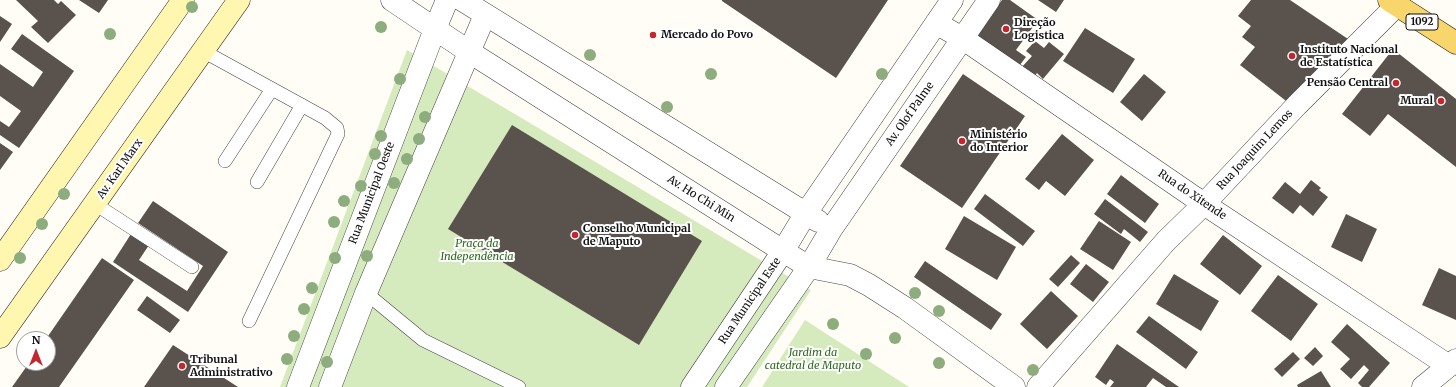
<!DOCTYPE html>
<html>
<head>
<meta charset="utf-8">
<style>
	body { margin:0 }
	#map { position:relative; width:1456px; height:387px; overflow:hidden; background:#fffdf5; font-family:Merriweather,serif }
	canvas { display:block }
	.north { position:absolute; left:16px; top:331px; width:40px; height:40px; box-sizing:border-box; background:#fff; border:1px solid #a0a0a0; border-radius:50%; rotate:0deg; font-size:11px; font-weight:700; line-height:16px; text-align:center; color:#111 }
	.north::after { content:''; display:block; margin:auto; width:14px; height:18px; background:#c4262e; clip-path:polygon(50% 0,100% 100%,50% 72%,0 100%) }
</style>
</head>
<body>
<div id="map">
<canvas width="1456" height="387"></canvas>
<div class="north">N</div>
</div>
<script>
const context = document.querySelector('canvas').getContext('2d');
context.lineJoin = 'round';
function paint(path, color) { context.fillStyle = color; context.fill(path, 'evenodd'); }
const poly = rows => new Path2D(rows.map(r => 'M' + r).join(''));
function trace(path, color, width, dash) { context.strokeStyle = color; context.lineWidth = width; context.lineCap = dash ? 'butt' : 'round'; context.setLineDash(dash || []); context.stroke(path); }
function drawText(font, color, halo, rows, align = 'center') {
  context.font = font + ' Merriweather,serif'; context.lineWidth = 4; context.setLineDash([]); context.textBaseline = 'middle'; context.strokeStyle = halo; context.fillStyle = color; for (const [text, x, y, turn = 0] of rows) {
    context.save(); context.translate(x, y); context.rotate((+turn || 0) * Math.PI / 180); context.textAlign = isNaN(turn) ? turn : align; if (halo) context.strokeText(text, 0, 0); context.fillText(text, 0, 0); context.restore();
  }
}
paint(poly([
	[407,50,811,290,747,387,280,387],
	[805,320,909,387,762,387]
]), '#d5ebbd');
paint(poly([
	[16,0,54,0,58,4,61,1,76,15,48,43,31,27,38,21],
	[79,0,108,0,99,13],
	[722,0,888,0,836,78,722,1],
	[1002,0,1010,0,1038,20,1016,50,1026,57,1016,70,974,38],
	[1038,0,1064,0,1056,12],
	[1251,0,1290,0,1351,41,1290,104,1240,65,1255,47,1242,37,1251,26,1238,16],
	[0,16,12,24,0,42],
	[1085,28,1135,59,1113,93,1063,61],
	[22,34,74,71,19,148,0,135,0,121,9,127,21,111,0,96,0,64,33,87,43,72,11,49],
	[1035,41,1044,48,1049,42,1064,54,1043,79,1037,73,1033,78,1021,68,1032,56,1026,51],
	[1393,49,1456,99,1456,167,1388,114,1370,136,1342,114],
	[963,74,1025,116,962,208,900,166],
	[1144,74,1166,92,1142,121,1120,102],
	[512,125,702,241,639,345,448,229],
	[1062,134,1094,160,1065,196,1046,181,1039,190,1025,179],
	[0,143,13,152,0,170],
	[1121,175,1159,204,1145,223,1107,194],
	[1311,180,1321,188,1319,190,1328,197,1313,216,1300,205,1293,214,1272,198,1285,182,1300,194],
	[985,194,1035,231,1023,246,974,209],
	[1105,199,1148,232,1140,242,1124,229,1121,234,1094,214],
	[153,201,228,252,188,312,113,262,131,234,149,245,139,260,187,291,203,266,138,223],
	[1346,214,1377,229,1362,262,1331,247],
	[964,216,1016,247,997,280,945,249],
	[1099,221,1131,242,1113,270,1080,249],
	[1223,235,1262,266,1240,295,1200,264],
	[1071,255,1080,263,1058,287,1049,279],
	[102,258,134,280,59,387,12,387,29,363,48,363,48,339,46,339],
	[925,261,1002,314,991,330,914,277],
	[1086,264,1109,282,1093,302,1070,284],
	[1439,268,1456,276,1456,320,1422,305],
	[1174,274,1219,301,1201,331,1156,304],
	[1278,275,1318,304,1291,341,1251,311],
	[1051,291,1078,316,1047,349,1020,324],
	[147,296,180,320,170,333,137,310],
	[1149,316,1198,352,1186,369,1136,332],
	[1347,324,1390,363,1369,387,1362,387,1358,383,1369,370,1364,365,1351,379,1340,369,1350,359,1331,342],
	[1117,344,1179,387,1166,387,1153,378,1146,387,1110,387,1114,382,1110,379,1106,385,1095,377],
	[173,345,238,387,144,387],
	[1315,347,1323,356,1313,366,1304,358],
	[1293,352,1300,359,1282,377,1274,369],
	[1321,371,1331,387,1298,387,1297,385]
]), '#5a524d');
const lane = poly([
	[203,51,325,118,337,128,338,134,249,321],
	[225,161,272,89],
	[257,182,302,105],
	[95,204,192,267],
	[366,293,423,340,519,387]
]);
const street = poly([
	[392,0,468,51,783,251,809,267,850,275,869,285,905,308,1014,387],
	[462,0,818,221],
	[936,23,962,38,1204,204,1449,366],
	[298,387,435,29,447,0],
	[330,387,366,293,485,15],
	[692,387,783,251,806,213,952,0],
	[726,387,809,267,832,228,989,0],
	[1038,387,1166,241,1204,204,1297,105,1397,5],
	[1423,387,1456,360]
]);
const secondary = poly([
	[0,260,183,0],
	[0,337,239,0]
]);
const primary = poly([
	[1389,0,1456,43]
]);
trace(lane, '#444', 14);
trace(street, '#444', 23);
trace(secondary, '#333', 23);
trace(primary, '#222', 23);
trace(lane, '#fff', 13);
trace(street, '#fff', 22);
trace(secondary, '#fff6b0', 22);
trace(primary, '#f9d66b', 22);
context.fillStyle = '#8dad7f';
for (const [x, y] of [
	[192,7],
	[381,27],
	[110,34],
	[590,55],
	[711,74],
	[882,74],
	[400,79],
	[667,107],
	[425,117],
	[381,136],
	[419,139],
	[375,154],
	[407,159],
	[394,183],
	[361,186],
	[64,194],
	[344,201],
	[334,222],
	[42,224],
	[367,256],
	[20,258],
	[335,258],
	[312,288],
	[915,293],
	[304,309],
	[939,311],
	[833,324],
	[294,336],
	[895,338],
	[866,354],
	[287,359],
	[327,362],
	[939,363],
	[1033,370]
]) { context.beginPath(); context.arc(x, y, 6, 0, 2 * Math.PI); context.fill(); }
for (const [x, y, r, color] of [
	[1006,29,4,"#c4262e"],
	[653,35,4,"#c4262e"],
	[1292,56,4,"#c4262e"],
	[1396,83,4,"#c4262e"],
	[1441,101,4,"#c4262e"],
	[962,141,4,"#c4262e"],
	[575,235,4,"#c4262e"],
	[182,366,4,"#c4262e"]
]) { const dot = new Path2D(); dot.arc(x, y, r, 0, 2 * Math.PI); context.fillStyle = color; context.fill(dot); trace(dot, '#fff', 1.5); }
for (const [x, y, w] of [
	[1422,22,32]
]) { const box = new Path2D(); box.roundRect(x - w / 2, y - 8, w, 16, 3); context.fillStyle = '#fff'; context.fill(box); trace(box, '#111', 1); }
drawText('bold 10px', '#111', null, [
	["1092",1422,22]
]);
drawText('bold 11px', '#111', '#fff', [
	["Direção",1014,23],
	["Logistica",1014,36],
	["Mercado do Povo",661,35],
	["Instituto Nacional",1300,50],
	["de Estatística",1300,63],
	["Pensão Central",1388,83,"right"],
	["Mural",1433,101,"right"],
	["Ministério",970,135],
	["do Interior",970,148],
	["Conselho Municipal",583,229],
	["de Maputo",583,242],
	["Tribunal",190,360],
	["Administrativo",190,373]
], 'left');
drawText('11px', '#111', '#fff', [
	["Av. Olof Palme",910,114,-55],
	["Rua Joaquim Lemos",1255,150,-47],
	["Av. Karl Marx",120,169,-55],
	["Rua Municipal Oeste",372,193,-69],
	["Rua do Xitende",1192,195,34],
	["Av. Ho Chi Min",701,199,32],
	["Rua Municipal Este",750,301,-56]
]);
drawText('italic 11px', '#2f6b1f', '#fff', [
	["Praça da",477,244],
	["Independência",477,257],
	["Jardim da",813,353],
	["catedral de Maputo",813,366]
]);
</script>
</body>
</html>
